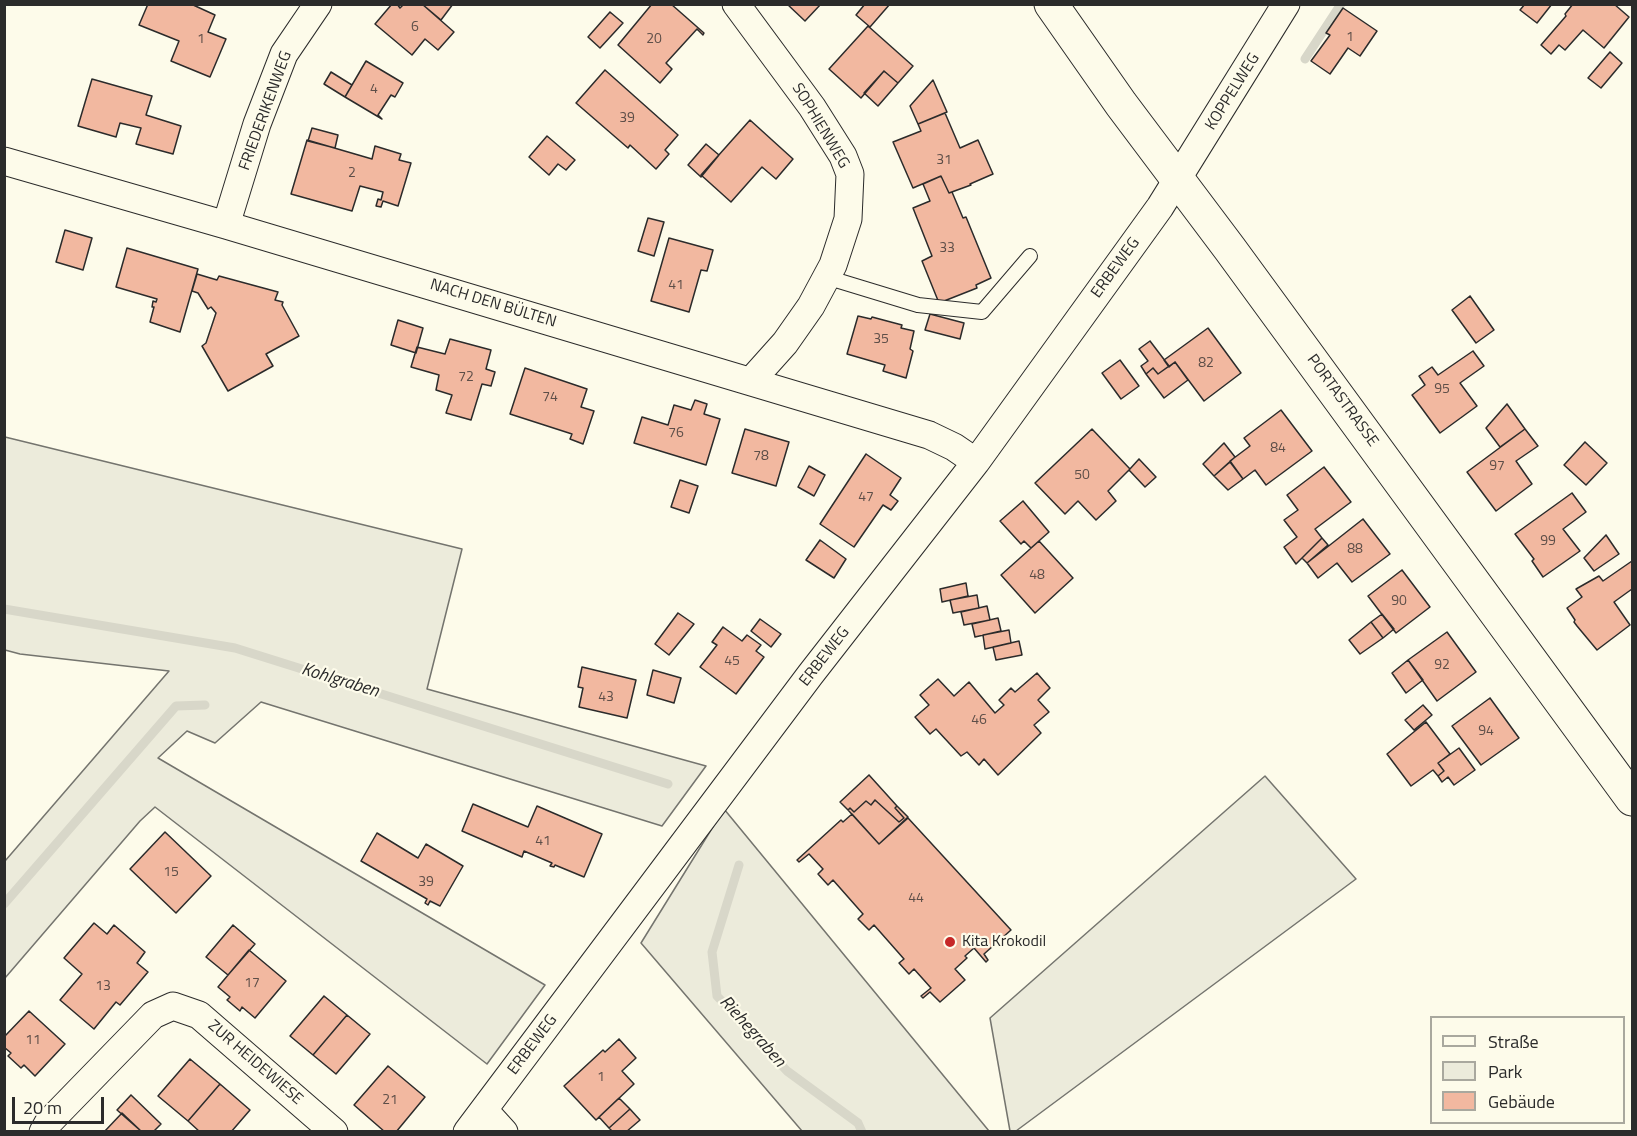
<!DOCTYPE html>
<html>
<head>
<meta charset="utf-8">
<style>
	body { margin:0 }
	#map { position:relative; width:1637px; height:1136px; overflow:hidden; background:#fdfbea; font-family:"Titillium Web",sans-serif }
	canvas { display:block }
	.frame { position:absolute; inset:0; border:6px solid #2b2b2b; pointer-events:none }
	.legend { position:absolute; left:1430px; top:1016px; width:195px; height:108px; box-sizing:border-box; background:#fdfbea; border:2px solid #a9a89e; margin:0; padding:8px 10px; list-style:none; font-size:18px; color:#2b2b2b }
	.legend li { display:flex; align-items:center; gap:12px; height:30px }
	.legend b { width:30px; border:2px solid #a9a89e }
	.scale { position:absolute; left:12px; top:1097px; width:92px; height:27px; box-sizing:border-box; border:3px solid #2b2b2b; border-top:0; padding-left:8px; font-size:18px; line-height:21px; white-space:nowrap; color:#2b2b2b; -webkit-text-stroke:4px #fdfbea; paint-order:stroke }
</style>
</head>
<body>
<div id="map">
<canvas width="1637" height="1136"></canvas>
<div class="frame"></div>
<ul class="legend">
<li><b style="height:8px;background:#fdfbea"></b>Straße</li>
<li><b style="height:16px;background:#ecebdb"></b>Park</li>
<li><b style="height:16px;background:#f2b8a0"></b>Gebäude</li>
</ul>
<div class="scale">20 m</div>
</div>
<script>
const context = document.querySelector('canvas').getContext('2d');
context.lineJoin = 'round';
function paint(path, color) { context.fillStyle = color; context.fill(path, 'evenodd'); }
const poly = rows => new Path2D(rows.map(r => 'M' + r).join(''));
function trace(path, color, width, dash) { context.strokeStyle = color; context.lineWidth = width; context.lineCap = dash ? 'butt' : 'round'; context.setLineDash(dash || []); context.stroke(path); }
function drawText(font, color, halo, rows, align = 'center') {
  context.font = font + ' "Titillium Web",sans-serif'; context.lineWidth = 4.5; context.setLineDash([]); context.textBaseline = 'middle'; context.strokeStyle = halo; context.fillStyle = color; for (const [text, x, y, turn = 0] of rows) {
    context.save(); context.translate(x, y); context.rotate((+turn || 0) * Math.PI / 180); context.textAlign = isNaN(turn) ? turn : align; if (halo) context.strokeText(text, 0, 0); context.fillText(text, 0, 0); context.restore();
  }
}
const green = poly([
	[5,437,462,549,427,689,706,766,662,826,261,702,215,743,187,731,158,758,545,985,487,1064,155,807,140,821,5,978,5,861,169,671,20,654,5,650,5,437],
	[1265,776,1356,879,1016,1131,1010,1131,990,1018,1265,776],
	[724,809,989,1131,802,1131,641,943,724,809]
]);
paint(green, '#ecebdb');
trace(green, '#74746e', 1.5);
trace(poly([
	[1305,59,1341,4],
	[4,609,235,648,668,784],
	[739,865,712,952,717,996,787,1071,858,1123,862,1132],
	[4,904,176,706,205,705]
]), '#d8d7c9', 9);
const building = poly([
	[148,4,191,4,215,15,208,32,226,39,210,77,171,61,179,41,139,25,148,4],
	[392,4,397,4,400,8,404,4,422,4,454,32,438,50,425,39,412,55,375,24,392,4],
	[422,4,453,4,441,20,422,4],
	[652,4,671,4,704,33,703,35,697,29,666,63,672,69,660,83,618,45,652,4],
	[787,4,821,4,805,21,787,4],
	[865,4,890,4,870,27,856,15,865,4],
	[1525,4,1552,4,1537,23,1520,10,1525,4],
	[1573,4,1614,4,1629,17,1604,48,1583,30,1565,50,1559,45,1551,54,1541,45,1566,16,1565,14,1573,4],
	[1343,8,1377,31,1360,56,1348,48,1330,74,1311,61,1330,35,1326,33,1343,8],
	[610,12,623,23,600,48,588,37,610,12],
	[868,26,913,66,898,83,884,71,861,98,829,69,868,26],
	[1610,52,1622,63,1601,88,1588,78,1610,52],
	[366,61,403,83,395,97,391,95,378,115,382,119,345,97,366,61],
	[605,70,678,135,665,150,669,154,656,169,630,145,628,148,576,103,605,70],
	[884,71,898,83,878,106,864,93,884,71],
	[331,72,352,85,345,97,324,84,331,72],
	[92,79,152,96,146,115,181,126,173,154,136,144,141,128,120,123,116,137,78,126,92,79],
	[933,80,947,112,918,124,910,106,933,80],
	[945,113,960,148,978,140,993,174,970,184,971,185,949,193,941,176,913,188,893,142,921,131,918,124,945,113],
	[750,120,793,159,776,179,762,167,731,202,701,175,750,120],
	[312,128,338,135,335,148,308,141,312,128],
	[547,136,575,160,566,170,558,164,549,175,529,157,547,136],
	[307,140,372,159,375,146,401,154,399,160,411,163,398,206,383,201,381,207,376,206,378,199,381,200,383,192,360,186,352,211,291,194,307,140],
	[706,144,719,155,701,177,688,165,706,144],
	[941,176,949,193,952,192,963,218,966,217,991,278,976,285,977,288,939,303,922,261,932,256,913,208,930,201,923,184,941,176],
	[648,218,664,222,654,256,638,251,648,218],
	[65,230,92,238,83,270,56,262,65,230],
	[669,238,713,250,707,271,701,270,689,312,651,301,669,238],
	[127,248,198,269,180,332,150,322,154,307,152,307,153,301,156,302,157,299,116,287,127,248],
	[197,274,217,280,219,276,278,292,275,300,283,302,282,305,299,336,266,354,273,366,228,391,202,346,206,343,216,313,211,307,208,309,198,293,192,291,197,274],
	[1470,296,1494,330,1476,343,1452,310,1470,296],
	[930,314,964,323,960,339,925,330,930,314],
	[858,316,871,319,872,317,902,325,901,328,914,331,910,349,913,351,906,378,883,371,885,365,847,354,858,316],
	[398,320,423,328,416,353,391,345,398,320],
	[1208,328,1241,373,1204,401,1175,362,1169,367,1164,360,1208,328],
	[450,339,491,350,486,369,495,372,491,386,482,384,471,420,446,413,452,395,436,390,439,375,411,367,417,347,445,354,450,339],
	[1150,341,1169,366,1158,374,1153,368,1146,374,1141,366,1148,361,1139,349,1150,341],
	[1473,351,1484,366,1460,383,1477,406,1440,433,1412,395,1425,385,1419,376,1432,367,1438,375,1473,351],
	[1120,360,1139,386,1121,399,1102,373,1120,360],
	[1175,362,1188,380,1164,398,1146,374,1153,368,1158,374,1175,362],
	[525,368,587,389,581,407,594,411,583,444,570,439,572,434,510,414,525,368],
	[695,400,707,404,704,414,720,419,706,465,634,443,642,417,668,425,674,405,691,410,695,400],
	[1507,404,1525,429,1500,447,1486,428,1507,404],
	[1281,410,1312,451,1266,485,1255,470,1243,479,1230,461,1250,446,1244,438,1281,410],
	[745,429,789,442,776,486,732,473,745,429],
	[1092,429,1130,469,1108,491,1116,501,1096,520,1078,501,1065,514,1035,483,1092,429],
	[1525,429,1538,446,1516,461,1532,484,1496,511,1467,472,1525,429],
	[1585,442,1607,463,1586,485,1564,465,1585,442],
	[1224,443,1235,457,1214,476,1203,464,1224,443],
	[866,454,901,478,890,495,898,501,891,510,883,505,854,547,820,524,866,454],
	[1139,459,1156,477,1145,487,1129,470,1139,459],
	[1230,462,1243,479,1228,490,1214,476,1230,462],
	[809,466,825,475,814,496,798,487,809,466],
	[1324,467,1351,502,1315,529,1322,538,1296,564,1284,547,1297,537,1284,520,1298,510,1287,495,1324,467],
	[680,480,698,486,689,513,671,507,680,480],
	[1572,493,1586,512,1563,529,1580,551,1543,577,1532,561,1534,559,1515,534,1572,493],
	[1023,501,1049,532,1031,548,1024,541,1021,544,1000,521,1023,501],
	[1363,519,1390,554,1352,582,1337,563,1318,578,1307,563,1363,519],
	[1606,535,1619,554,1594,571,1584,558,1606,535],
	[1322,538,1328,545,1307,563,1302,558,1322,538],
	[820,540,846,559,834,578,806,560,820,540],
	[1039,541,1073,578,1035,613,1001,575,1039,541],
	[1632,561,1632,589,1614,602,1630,625,1597,650,1577,626,1574,622,1575,620,1567,608,1582,597,1576,589,1599,576,1603,581,1632,561],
	[1402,570,1430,607,1396,633,1368,596,1402,570],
	[966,583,968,596,942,602,940,589,966,583],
	[977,595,979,608,953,613,950,600,977,595],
	[987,606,990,620,964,625,961,612,987,606],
	[678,613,694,624,669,655,655,644,678,613],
	[1382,614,1394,629,1383,638,1371,622,1382,614],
	[998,618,1001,631,975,637,972,624,998,618],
	[760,619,781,634,771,647,751,631,760,619],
	[1371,622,1383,638,1360,654,1349,640,1371,622],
	[723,627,742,641,747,635,761,645,756,651,764,657,736,694,700,667,717,645,712,642,723,627],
	[1009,630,1011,643,985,649,983,635,1009,630],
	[1447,632,1476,672,1437,701,1408,660,1447,632],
	[1019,641,1022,655,996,660,993,647,1019,641],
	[1408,660,1423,680,1406,693,1392,673,1408,660],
	[582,667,636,680,627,718,579,707,583,688,578,687,582,667],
	[653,670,681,678,674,703,647,695,653,670],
	[1037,673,1050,688,1038,700,1049,712,1034,725,1041,733,998,775,984,759,979,765,967,752,961,756,936,729,930,734,915,717,929,705,920,695,938,679,954,696,969,682,995,713,1004,705,999,700,1011,688,1015,692,1037,673],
	[1490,698,1519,738,1481,765,1452,726,1490,698],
	[1423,705,1432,715,1414,730,1405,720,1423,705],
	[1426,722,1450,754,1438,763,1444,771,1438,776,1433,770,1411,786,1387,754,1426,722],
	[1459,748,1475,770,1454,785,1448,777,1442,782,1438,776,1444,771,1438,763,1459,748],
	[869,775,897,806,895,808,904,818,899,822,875,800,871,805,866,801,854,812,850,808,848,810,840,802,869,775],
	[875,800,899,822,904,818,895,808,897,806,908,817,879,844,848,810,850,808,854,812,866,801,871,805,875,800],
	[473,804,528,827,537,806,602,834,584,877,555,865,554,867,550,866,552,863,524,851,522,857,462,831,473,804],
	[852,814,879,844,908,818,1011,930,984,954,988,960,986,962,974,948,965,956,967,958,955,969,965,980,940,1002,930,992,923,998,921,996,931,988,914,969,909,974,899,963,904,959,874,925,869,930,858,919,863,914,833,880,828,885,818,874,823,869,809,854,799,862,797,860,841,820,843,822,852,814],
	[165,832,211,876,176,913,130,869,165,832],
	[377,833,418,858,426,844,463,866,440,906,430,901,428,905,425,903,427,899,361,861,377,833],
	[94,923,107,934,114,925,145,952,137,963,148,972,120,1005,116,1002,94,1029,60,1000,82,974,64,958,94,923],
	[233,925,255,944,228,975,206,957,233,925],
	[249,950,286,981,255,1018,242,1007,240,1011,227,1000,230,997,218,987,249,950],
	[324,996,347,1015,313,1055,290,1036,324,996],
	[29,1011,65,1044,35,1076,24,1065,21,1068,8,1056,11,1053,4,1047,4,1037,29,1011],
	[347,1015,370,1034,336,1074,313,1055,347,1015],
	[619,1039,636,1058,622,1071,634,1084,596,1120,564,1086,603,1050,605,1052,619,1039],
	[190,1059,220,1084,188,1121,158,1096,190,1059],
	[388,1066,425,1097,396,1132,385,1132,354,1105,388,1066],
	[220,1084,250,1110,231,1132,200,1132,188,1121,220,1084],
	[131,1095,161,1124,153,1132,142,1132,117,1110,131,1095],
	[619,1098,630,1109,609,1128,599,1117,619,1098],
	[630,1109,640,1120,626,1132,613,1132,609,1128,630,1109],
	[122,1113,142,1132,104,1132,122,1113]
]);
paint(building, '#f2b8a0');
trace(building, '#2b2b2b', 1.5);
const service = poly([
	[826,277,918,305,982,312,1030,256]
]);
const minor = poly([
	[736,4,812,107,843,156,850,174,848,219,833,265,811,306,785,343,751,381],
	[4,161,226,225,929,435,954,447,976,462],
	[226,225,257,124,284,54,318,4],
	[484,1110,504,1132],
	[43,1132,48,1123,153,1015,173,1006,199,1015,334,1132],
	[467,1132,810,675,976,462,1160,207,1286,4]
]);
const secondary = poly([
	[1051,4,1121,104,1230,249,1632,799]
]);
trace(service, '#2b2b2b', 16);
trace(minor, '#2b2b2b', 29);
trace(secondary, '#2b2b2b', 35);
trace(service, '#fdfbea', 14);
trace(minor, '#fdfbea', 27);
trace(secondary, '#fdfbea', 33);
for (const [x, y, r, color] of [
	[950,942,6,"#c62828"]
]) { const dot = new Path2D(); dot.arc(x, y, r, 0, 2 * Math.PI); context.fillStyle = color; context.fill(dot); trace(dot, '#fdfbea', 2); }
drawText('14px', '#5d4e48', null, [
	["6",415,28],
	["1",1350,38],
	["1",201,40],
	["20",654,40],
	["4",374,90],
	["39",627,119],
	["31",944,161],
	["2",352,174],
	["33",947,249],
	["41",676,286],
	["35",881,340],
	["82",1206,364],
	["72",466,378],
	["95",1442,390],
	["74",550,398],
	["76",676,434],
	["84",1278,449],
	["78",761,457],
	["97",1497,467],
	["50",1082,476],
	["47",866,498],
	["99",1548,542],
	["88",1355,550],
	["48",1037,576],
	["90",1399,602],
	["45",732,662],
	["92",1442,666],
	["43",606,698],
	["46",979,721],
	["94",1486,732],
	["41",543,842],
	["15",171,873],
	["39",426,883],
	["44",916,899],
	["17",252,984],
	["13",103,987],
	["11",33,1041],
	["1",601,1078],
	["21",390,1101]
]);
drawText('16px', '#2b2b2b', '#fdfbea', [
	["KOPPELWEG",1233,92,-58],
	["FRIEDERIKENWEG",266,111,-70],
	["SOPHIENWEG",820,126,59],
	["ERBEWEG",1116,268,-54],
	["NACH DEN BÜLTEN",493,304,17],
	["PORTASTRASSE",1342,401,54],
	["ERBEWEG",825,657,-52],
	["ERBEWEG",533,1045,-53],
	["ZUR HEIDEWIESE",255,1063,41]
]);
drawText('16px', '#2b2b2b', '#fdfbea', [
	["Kita Krokodil",962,942]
], 'left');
drawText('italic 18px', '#2b2b2b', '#fdfbea', [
	["Kohlgraben",340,681,17],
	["Riehegraben",752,1032,48]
]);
</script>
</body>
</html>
